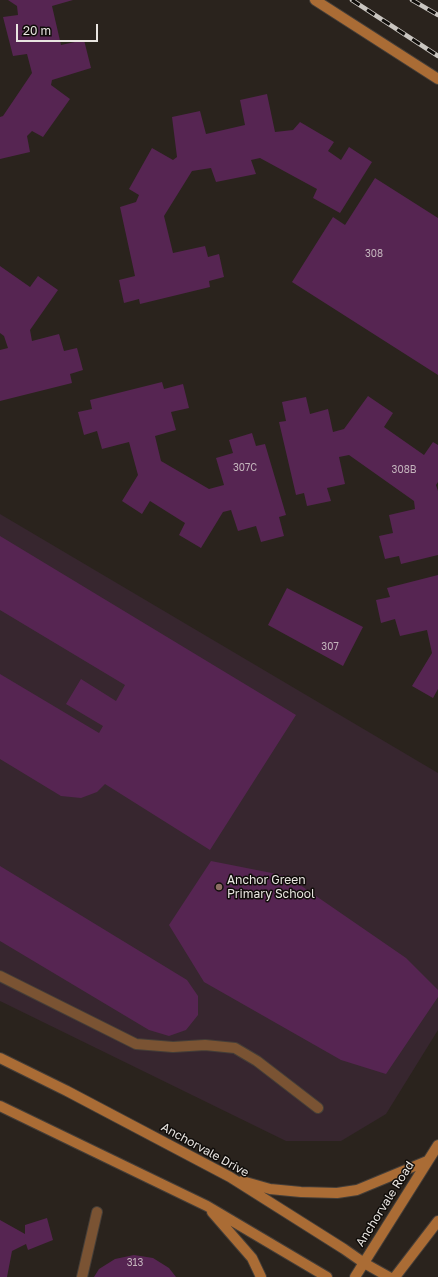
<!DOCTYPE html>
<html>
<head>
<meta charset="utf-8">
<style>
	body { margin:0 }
	#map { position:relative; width:438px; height:1277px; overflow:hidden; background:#2a231d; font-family:"Golos Text",sans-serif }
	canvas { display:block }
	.scale { position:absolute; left:16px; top:24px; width:82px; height:18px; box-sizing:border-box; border:2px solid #e9e5e1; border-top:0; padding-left:5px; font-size:12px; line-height:14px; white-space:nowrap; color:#e9e5e1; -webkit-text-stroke:3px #100d0a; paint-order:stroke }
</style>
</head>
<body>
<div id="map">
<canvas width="438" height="1277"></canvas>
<div class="scale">20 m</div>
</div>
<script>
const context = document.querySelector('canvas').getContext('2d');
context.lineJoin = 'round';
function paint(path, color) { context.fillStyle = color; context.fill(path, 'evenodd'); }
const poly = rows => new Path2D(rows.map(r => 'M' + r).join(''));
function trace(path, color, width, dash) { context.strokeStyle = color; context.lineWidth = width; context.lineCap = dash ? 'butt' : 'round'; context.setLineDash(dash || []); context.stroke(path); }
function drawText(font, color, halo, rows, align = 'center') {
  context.font = font + ' "Golos Text",sans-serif'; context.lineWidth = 3; context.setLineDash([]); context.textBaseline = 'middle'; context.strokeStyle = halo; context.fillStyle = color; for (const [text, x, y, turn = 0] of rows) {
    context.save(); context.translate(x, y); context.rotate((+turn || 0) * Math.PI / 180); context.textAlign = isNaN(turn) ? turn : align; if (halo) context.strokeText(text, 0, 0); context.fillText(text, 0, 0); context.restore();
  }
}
paint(poly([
	[0,514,438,773,438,1030,386,1114,341,1141,286,1141,0,1001]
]), '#37262f');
paint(poly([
	[8,0,73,0,52,6,61,45,84,40,91,68,52,80,51,85,70,99,43,137,32,131,27,136,30,152,0,159,0,117,3,116,32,73,27,54,13,56,3,17,18,15,17,6],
	[267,94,275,132,293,130,300,122,334,142,328,151,341,160,349,147,372,162,340,213,313,198,317,189,260,158,251,160,256,174,216,182,211,168,192,171,164,216,173,253,205,246,208,257,219,254,224,277,209,281,210,287,140,304,139,299,124,303,119,280,135,276,120,207,136,202,139,195,129,189,152,148,173,160,177,157,172,117,200,111,206,134,245,125,240,100],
	[375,178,438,218,438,375,292,282,333,217,345,225],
	[0,266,30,287,38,276,58,290,30,330,32,341,59,334,64,351,77,348,83,370,70,374,72,383,0,401,0,350,8,348,4,336,0,333],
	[162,382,164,389,183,384,189,408,171,412,176,430,155,436,161,461,209,489,224,485,216,458,233,453,229,440,252,433,256,446,265,444,286,515,279,517,284,536,261,542,256,526,238,531,231,510,223,512,201,548,179,535,185,523,150,501,142,514,122,501,138,475,129,442,102,449,97,431,84,435,78,412,92,409,90,400],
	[368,396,393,413,384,427,424,455,433,442,438,445,438,482,436,485,438,491,438,555,401,564,399,556,385,559,379,536,393,533,389,515,415,509,414,501,349,455,339,457,345,484,327,488,331,501,307,506,304,493,296,495,279,422,286,421,282,402,306,397,310,414,328,409,333,432,344,429],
	[0,536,296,715,210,850,105,784,97,792,81,798,61,796,0,759,0,674,99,733,103,726,66,704,81,679,116,701,125,685,0,610],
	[438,575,438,689,433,698,412,686,432,653,427,630,400,636,395,619,381,623,376,600,390,597,387,588],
	[287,588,363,627,343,666,268,625],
	[211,861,287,876,406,958,438,990,438,997,386,1074,341,1060,204,982,169,925],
	[0,866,187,980,198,996,198,1015,186,1030,169,1036,149,1030,0,941],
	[47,1218,53,1240,28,1250,26,1244,12,1251,7,1277,0,1277,0,1220,25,1234,25,1225],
	[134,1255,153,1258,169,1268,176,1277,94,1277,99,1269,115,1259]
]), '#562552');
const lane = poly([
	[0,976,136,1044,173,1047,205,1045,235,1048,257,1061,318,1108],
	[82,1277,97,1212]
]);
const secondary = poly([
	[315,0,438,79],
	[0,1058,67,1091,230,1177,344,1249,364,1263,389,1277],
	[0,1106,207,1206,327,1277],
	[242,1181,270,1189,301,1192,337,1193,357,1190,427,1161],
	[212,1212,252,1258,261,1277],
	[355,1277,438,1145],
	[395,1277,438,1221]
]);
trace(lane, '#453e38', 12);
trace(secondary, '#453e38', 12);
trace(lane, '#7a5333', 10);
trace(secondary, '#aa6c35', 10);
const rail = poly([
	[352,0,438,56],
	[412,0,438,15]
]);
trace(rail, '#cac6c1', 4.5);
trace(rail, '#100d0a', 3, [9]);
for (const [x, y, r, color] of [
	[219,887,4,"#8d6e63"]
]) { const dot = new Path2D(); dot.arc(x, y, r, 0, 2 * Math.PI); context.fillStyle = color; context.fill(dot); trace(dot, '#100d0a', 1.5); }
drawText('10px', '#c4b5bd', null, [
	["308",374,254],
	["307C",245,468],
	["308B",404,470],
	["307",330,647],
	["313",135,1263]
]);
drawText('12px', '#e9e5e1', '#100d0a', [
	["Anchor Green",227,880],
	["Primary School",227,894]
], 'left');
drawText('12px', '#e9e5e1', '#100d0a', [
	["Anchorvale Drive",205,1150,29],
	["Anchorvale Road",385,1204,-58]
]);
</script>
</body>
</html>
